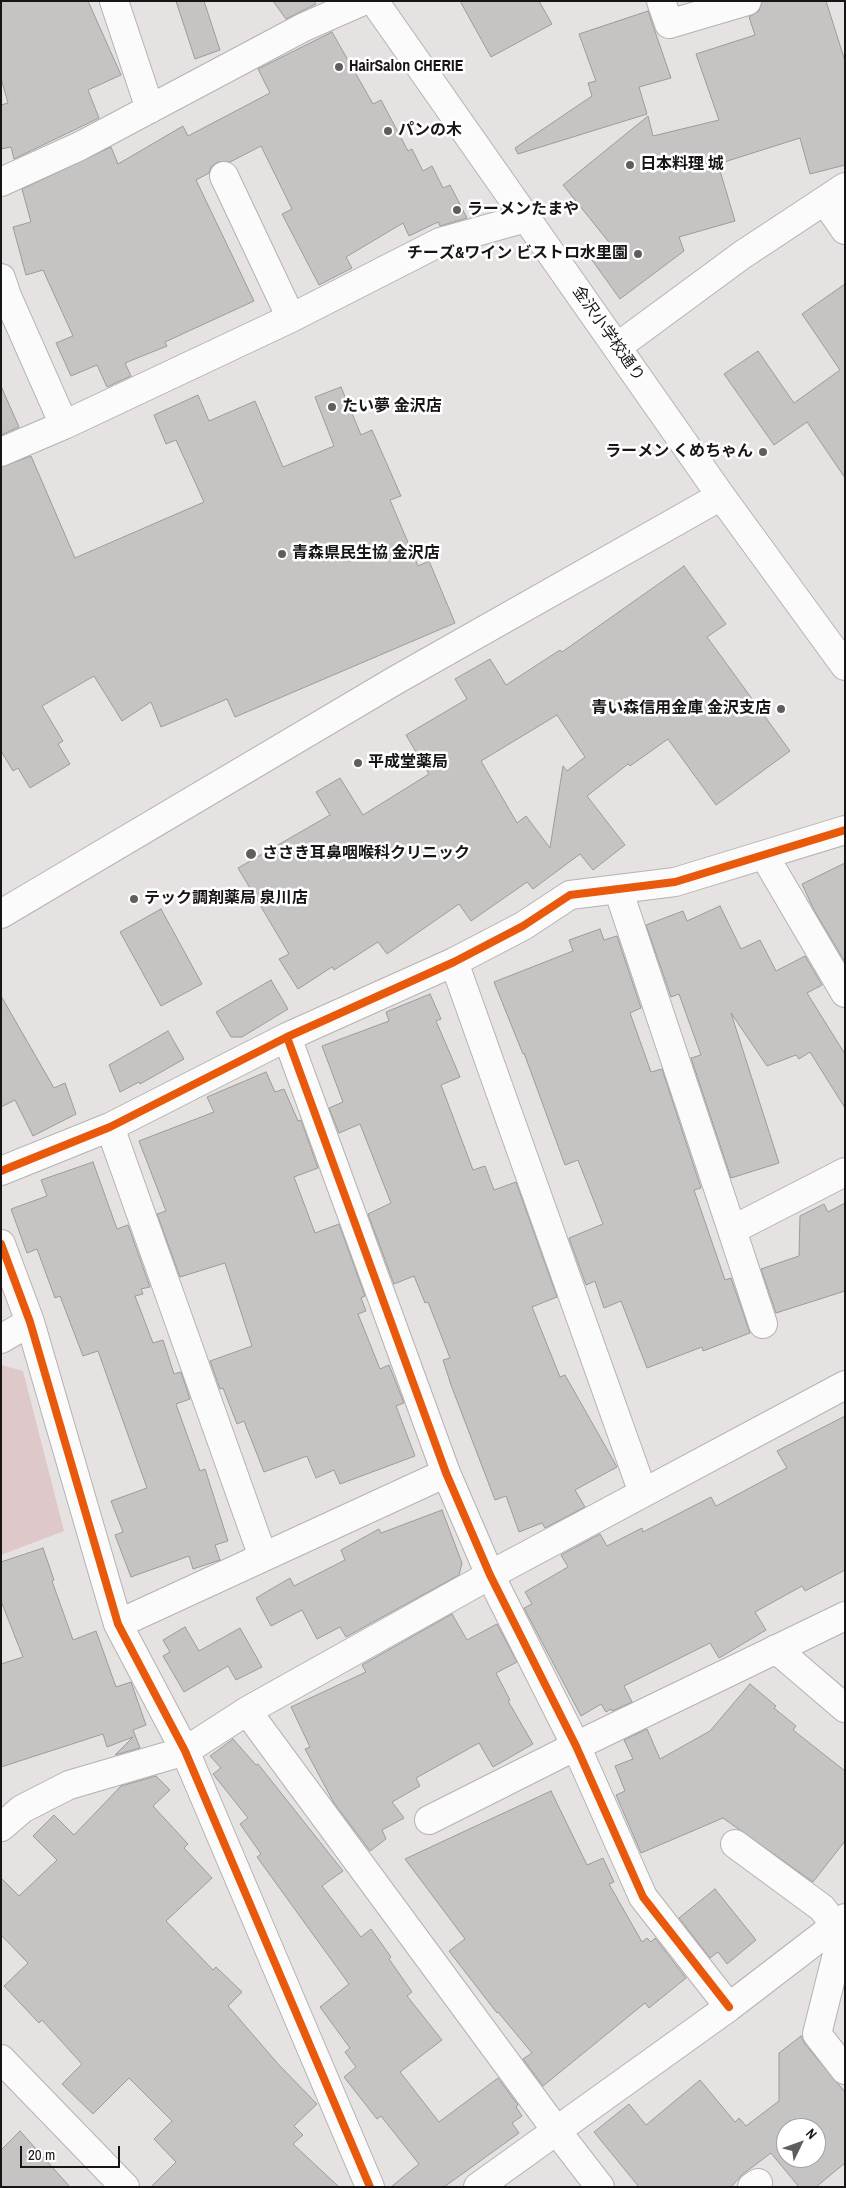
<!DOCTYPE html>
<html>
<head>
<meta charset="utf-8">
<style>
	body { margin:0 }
	#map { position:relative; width:846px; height:2188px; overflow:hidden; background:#e6e2e2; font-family:"Archivo Narrow",sans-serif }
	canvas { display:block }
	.frame { position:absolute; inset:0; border:2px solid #181516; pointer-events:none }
	.north { position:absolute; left:776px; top:2118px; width:50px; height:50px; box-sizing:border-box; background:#fff; border:1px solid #a3a1a2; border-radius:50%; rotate:48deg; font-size:14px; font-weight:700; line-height:20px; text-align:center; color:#181516 }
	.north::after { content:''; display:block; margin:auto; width:18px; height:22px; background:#605d5d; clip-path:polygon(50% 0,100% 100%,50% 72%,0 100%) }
	.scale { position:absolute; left:20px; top:2146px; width:100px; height:22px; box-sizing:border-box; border:2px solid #181516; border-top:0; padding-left:6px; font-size:15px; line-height:18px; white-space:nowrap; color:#181516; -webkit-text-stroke:4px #fff; paint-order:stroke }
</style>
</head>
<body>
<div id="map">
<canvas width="846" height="2188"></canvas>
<div class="frame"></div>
<div class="north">N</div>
<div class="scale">20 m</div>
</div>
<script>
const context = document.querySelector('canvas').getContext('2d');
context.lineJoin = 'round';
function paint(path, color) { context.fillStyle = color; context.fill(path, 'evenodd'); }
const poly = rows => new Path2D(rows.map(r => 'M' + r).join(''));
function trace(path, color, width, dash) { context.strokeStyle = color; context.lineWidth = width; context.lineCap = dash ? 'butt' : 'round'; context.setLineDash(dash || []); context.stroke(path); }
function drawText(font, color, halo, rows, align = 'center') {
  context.font = font + ' "Archivo Narrow","Noto Sans JP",sans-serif'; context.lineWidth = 5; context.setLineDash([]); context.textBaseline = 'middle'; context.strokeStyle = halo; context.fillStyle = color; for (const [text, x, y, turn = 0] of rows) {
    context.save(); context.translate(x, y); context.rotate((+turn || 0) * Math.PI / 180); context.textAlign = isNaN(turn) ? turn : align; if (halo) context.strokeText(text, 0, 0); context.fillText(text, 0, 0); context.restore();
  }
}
paint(poly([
	[1,1365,23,1371,64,1531,1,1555]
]), '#dec8ca');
const building = poly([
	[1,1,88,1,121,75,88,90,99,118,14,159,11,147,1,149,1,105,8,103,1,78,1,1],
	[176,1,204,1,220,50,195,59,176,1],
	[273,1,314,1,316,4,286,19,273,1],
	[460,1,539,1,552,24,491,57,460,1],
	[762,1,826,1,845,61,845,165,810,174,800,138,718,164,735,221,679,237,684,251,620,299,592,260,612,246,563,185,648,116,653,136,719,120,696,54,755,35,749,17,759,11,762,1],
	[648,11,671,78,639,87,647,114,518,154,515,148,592,96,588,83,596,81,579,34,648,11],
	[332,32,373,104,381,100,408,151,412,149,423,171,432,166,443,188,450,185,467,218,440,226,438,222,409,236,403,223,346,257,352,268,319,285,282,214,292,209,261,146,230,162,218,162,211,167,209,173,196,180,254,301,165,342,167,346,125,363,131,376,107,387,97,365,71,376,56,343,73,336,43,270,26,275,13,227,31,222,22,189,111,147,118,164,183,126,188,136,270,93,258,69,332,32],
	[845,284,845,478,807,422,774,445,724,374,758,351,794,403,840,370,802,314,845,284],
	[1,386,19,427,1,435,1,386],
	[341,387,361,435,372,430,401,496,390,500,418,566,429,561,455,623,235,717,227,699,161,727,151,702,122,721,94,676,42,706,63,741,58,744,70,764,30,788,18,768,13,771,1,751,1,467,31,456,75,558,204,502,176,440,166,444,154,415,198,395,209,421,255,401,283,467,334,446,315,397,341,387],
	[684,566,726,624,707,637,790,751,716,805,668,739,630,766,628,764,587,796,625,845,593,870,580,854,533,889,527,882,471,921,459,904,387,954,378,942,334,970,332,967,298,989,279,959,289,954,238,868,330,815,316,792,340,778,363,815,429,774,406,735,467,699,455,679,490,659,506,685,560,650,562,652,684,566],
	[557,715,585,757,567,771,563,766,550,848,526,816,517,823,481,761,557,715],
	[845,863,845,962,814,910,802,884,845,863],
	[720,906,741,949,760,940,776,971,805,956,822,985,807,993,845,1054,845,1108,810,1052,799,1059,796,1055,767,1066,731,1013,779,1163,731,1178,691,1058,701,1055,679,994,671,997,646,925,683,911,687,921,720,906],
	[161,909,202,984,161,1006,120,932,161,909],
	[600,929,604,940,617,936,641,1008,630,1013,651,1072,662,1069,701,1188,694,1190,725,1280,731,1278,750,1333,703,1351,702,1347,647,1368,621,1301,604,1308,595,1281,586,1285,569,1238,603,1224,578,1160,565,1165,524,1053,523,1054,494,982,573,951,569,940,600,929],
	[271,980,288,1009,242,1037,231,1037,216,1012,271,980],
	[430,994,441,1019,436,1021,460,1077,441,1085,473,1170,485,1166,494,1190,516,1182,557,1297,532,1307,560,1377,565,1375,617,1467,575,1490,585,1507,545,1528,542,1523,519,1532,506,1496,495,1500,451,1385,443,1360,450,1358,428,1302,425,1303,414,1276,394,1284,368,1214,391,1203,360,1124,339,1133,329,1108,343,1102,322,1046,389,1021,386,1012,430,994],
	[1,996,54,1088,65,1083,76,1114,33,1136,15,1100,1,1107,1,996],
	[168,1031,184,1059,140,1084,139,1082,120,1092,109,1065,168,1031],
	[266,1072,275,1092,284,1089,298,1121,301,1120,318,1168,294,1177,315,1233,339,1224,365,1296,361,1298,366,1311,358,1314,380,1369,389,1365,404,1403,396,1406,415,1456,340,1484,334,1470,316,1478,307,1456,264,1472,244,1421,237,1424,223,1388,220,1389,210,1361,252,1346,225,1263,180,1277,157,1214,166,1211,139,1141,214,1112,207,1097,266,1072],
	[93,1162,117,1229,128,1225,150,1287,141,1289,143,1294,135,1296,153,1343,163,1340,174,1374,181,1372,190,1399,176,1404,200,1471,205,1469,228,1541,215,1545,220,1560,193,1569,189,1556,131,1577,115,1535,123,1532,111,1501,147,1488,98,1351,83,1356,60,1296,55,1298,37,1249,27,1253,11,1209,47,1196,41,1180,93,1162],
	[845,1203,845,1291,776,1313,761,1269,799,1256,800,1216,824,1204,828,1212,845,1203],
	[845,1416,845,1570,805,1591,802,1586,755,1612,766,1630,719,1658,710,1643,624,1686,632,1702,612,1711,611,1709,606,1712,601,1704,581,1716,524,1608,532,1604,525,1592,568,1567,561,1555,600,1534,607,1546,642,1528,643,1532,711,1497,716,1506,787,1468,777,1451,845,1416],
	[442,1510,462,1563,459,1575,346,1637,340,1627,317,1639,302,1610,271,1626,256,1598,290,1578,294,1586,345,1560,341,1550,379,1529,381,1533,442,1510],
	[43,1548,54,1580,52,1581,73,1640,96,1631,116,1687,131,1682,146,1725,133,1730,140,1748,115,1755,133,1737,107,1747,103,1734,1,1767,1,1664,23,1657,1,1601,1,1562,43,1548],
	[452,1614,467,1640,497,1624,517,1662,496,1673,510,1700,508,1701,533,1744,493,1767,479,1743,416,1778,420,1786,392,1802,404,1818,382,1830,386,1839,370,1851,334,1803,305,1749,310,1747,291,1707,366,1672,362,1665,452,1614],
	[185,1627,199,1651,240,1628,262,1667,236,1680,228,1666,184,1692,163,1656,170,1652,163,1640,185,1627],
	[750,1684,776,1706,774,1708,796,1726,793,1730,845,1771,845,1841,813,1882,723,1818,641,1853,616,1795,625,1791,615,1766,633,1759,624,1740,647,1729,660,1759,710,1731,750,1684],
	[233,1739,256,1765,258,1764,343,1871,322,1886,361,1937,371,1929,391,1957,389,1959,412,1992,407,1996,442,2040,400,2072,439,2122,498,2078,518,2105,516,2107,522,2116,512,2123,519,2133,444,2187,391,2187,419,2164,381,2116,377,2119,344,2077,356,2067,345,2052,350,2048,320,2007,349,1984,257,1857,261,1854,240,1824,248,1818,213,1774,221,1768,210,1756,233,1739],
	[156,1776,170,1790,153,1806,188,1844,184,1848,212,1878,166,1921,213,1970,216,1967,242,1992,228,2006,279,2065,317,2104,294,2126,303,2135,293,2144,339,2187,151,2187,176,2162,154,2139,172,2121,129,2078,93,2114,62,2084,82,2064,42,2020,39,2023,4,1986,28,1963,1,1935,1,1878,19,1896,57,1860,33,1836,54,1815,74,1835,121,1786,156,1776],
	[551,1791,587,1865,603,1858,614,1882,609,1884,642,1942,647,1938,651,1942,655,1938,686,1978,649,2008,645,2003,543,2086,523,2059,532,2053,498,2012,497,2013,449,1951,465,1939,405,1859,551,1791],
	[715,1889,756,1940,727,1964,718,1952,710,1958,679,1918,715,1889],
	[801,2036,805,2044,845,2092,845,2163,816,2187,799,2187,771,2153,743,2174,731,2187,639,2187,594,2132,629,2104,646,2125,700,2080,735,2122,739,2118,746,2126,779,2101,779,2053,801,2036],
	[786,2128,816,2128,816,2158,786,2158,786,2128],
	[20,2131,70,2187,1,2187,1,2150,20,2131]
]);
paint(building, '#c6c3c3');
trace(building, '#9d9a9a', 1);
const minor = poly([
	[114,1,150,109],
	[374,1,721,496,845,666],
	[661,1,669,24,747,1],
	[224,176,291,318],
	[1,182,80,146,304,27,363,1],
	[825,201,845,230],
	[1,278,7,296,64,425],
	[617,347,742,255,845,187],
	[1,452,64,425,291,318,440,242,526,218],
	[764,855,845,993],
	[618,889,732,1230,845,1172],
	[1,914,396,680,721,496],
	[454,962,643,1493],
	[287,1037,446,1473,490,1575,576,1746,643,1897,729,2007],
	[110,1127,263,1557],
	[1,1171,110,1127,287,1037,454,962,523,926,570,895,675,882,845,830],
	[732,1230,763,1324],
	[1,1244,30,1322,118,1624,185,1751,370,2187],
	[1,1339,30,1322],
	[118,1624,446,1473],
	[776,1649,845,1708],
	[247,1711,556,2130,600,2187],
	[429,1820,576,1746,845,1616],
	[1,1827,22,1809,69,1785,185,1751,247,1711,490,1575,845,1385],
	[735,1844,822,1908,835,1925],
	[845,1922,817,2034,845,2070],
	[1,2059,125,2187],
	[478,2187,729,2007,845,1918],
	[752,2187,758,2183]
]);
trace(minor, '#b4b2b2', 30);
trace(minor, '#fbfbfb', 28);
trace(poly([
	[287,1037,446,1473,490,1575,576,1746,643,1897,729,2007],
	[1,1171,110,1127,287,1037,454,962,523,926,570,895,675,882,845,830],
	[1,1244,30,1322,118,1624,185,1751,370,2187]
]), '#e8590c', 8);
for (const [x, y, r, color] of [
	[339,67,5,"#605d5d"],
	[388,131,5,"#605d5d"],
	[630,165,5,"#605d5d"],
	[457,210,5,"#605d5d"],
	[638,254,5,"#605d5d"],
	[332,407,5,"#605d5d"],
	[763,452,5,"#605d5d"],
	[282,554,5,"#605d5d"],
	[781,709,5,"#605d5d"],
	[358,763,5,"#605d5d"],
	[251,854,6,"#605d5d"],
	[134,899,5,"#605d5d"]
]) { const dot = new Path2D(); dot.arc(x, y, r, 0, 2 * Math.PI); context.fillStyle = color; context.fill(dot); trace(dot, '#fff', 2); }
drawText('bold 16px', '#181516', '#fff', [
	["HairSalon CHERIE",349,67],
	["パンの木",398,131],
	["日本料理 城",640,165],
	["ラーメンたまや",467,210],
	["チーズ&ワイン ビストロ水里園",628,254,"right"],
	["たい夢 金沢店",342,407],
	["ラーメン くめちゃん",753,452,"right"],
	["青森県民生協 金沢店",292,554],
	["青い森信用金庫 金沢支店",771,709,"right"],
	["平成堂薬局",368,763],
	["ささき耳鼻咽喉科クリニック",262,854],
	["テック調剤薬局 泉川店",144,899]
], 'left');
drawText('16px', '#181516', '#fff', [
	["金沢小学校通り",608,334,55]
]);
</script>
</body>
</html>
